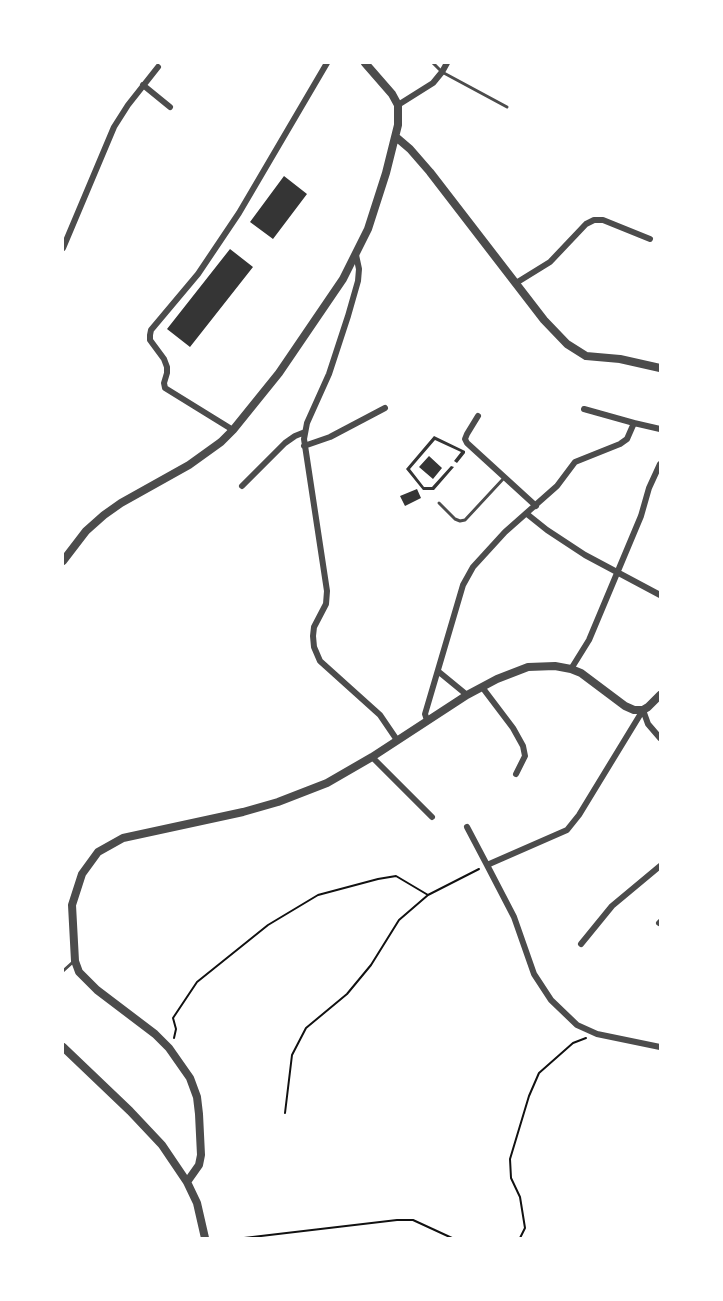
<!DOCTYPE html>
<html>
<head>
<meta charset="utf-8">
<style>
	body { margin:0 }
	#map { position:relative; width:723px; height:1301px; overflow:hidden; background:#fff; font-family:"PT Sans Narrow",sans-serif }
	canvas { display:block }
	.frame { position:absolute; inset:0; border:64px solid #fff; pointer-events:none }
</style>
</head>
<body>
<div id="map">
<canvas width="723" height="1301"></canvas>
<div class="frame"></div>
</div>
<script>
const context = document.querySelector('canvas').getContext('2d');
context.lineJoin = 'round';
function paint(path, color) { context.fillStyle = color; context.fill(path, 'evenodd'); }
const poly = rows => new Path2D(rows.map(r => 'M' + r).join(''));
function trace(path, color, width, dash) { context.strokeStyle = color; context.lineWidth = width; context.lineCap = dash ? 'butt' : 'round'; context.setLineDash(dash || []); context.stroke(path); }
paint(poly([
	[284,176,307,194,273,239,250,222],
	[230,249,253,267,190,347,167,329],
	[434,436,465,451,465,453,457,463,454,461,461,452,435,440,410,469,424,487,432,487,451,466,454,467,434,490,423,490,406,469],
	[429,456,442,468,433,479,419,467],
	[417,489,421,498,405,506,400,496]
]), '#353535');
trace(poly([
	[174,1038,176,1029,173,1018,197,982,268,925,318,895,378,879,396,876,428,895],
	[285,1113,292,1055,306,1028,347,994,371,965,399,920,428,895,479,869],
	[244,1238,397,1220,413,1220,452,1238],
	[520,1238,525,1228,520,1197,511,1178,510,1159,529,1096,539,1073,573,1043,586,1038]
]), '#111', 2);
trace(poly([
	[433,63,442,72,507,107],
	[439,503,455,519,460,521,465,520,504,478],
	[63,971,73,962]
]), '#4c4c4c', 3);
trace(poly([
	[143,85,170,107],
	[398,105,433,83,442,72,447,63],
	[63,248,114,127,128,105,158,67],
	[356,255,359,269,358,281,348,316,329,374,307,423,304,439,327,591,326,604,314,627,313,636,314,647,320,661,380,715,397,740],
	[516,283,550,262,586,224,594,220,603,220,650,239],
	[584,409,634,423],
	[478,416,467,434,465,439,467,443,536,506],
	[233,430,165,388,164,383,167,373,167,367,164,359,150,340,150,335,151,330,198,274,239,213,327,63],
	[304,446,330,437,385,408],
	[242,486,285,443,295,436,305,432],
	[527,514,547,530,585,555,660,595],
	[571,669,589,640,641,516,649,488,660,464],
	[439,672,467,695],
	[482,687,513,728,523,746,525,756,516,774],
	[643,710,648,724,660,738],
	[427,720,425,714,463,585,473,567,505,532,557,486,575,462,620,444,627,439,634,423,660,429],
	[372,757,432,817],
	[467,827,487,865,567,830,579,815,643,710],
	[487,865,514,917,534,974,551,1000,577,1025,597,1034,660,1047],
	[659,923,660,922],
	[581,944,612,906,660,866]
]), '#4c4c4c', 6);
trace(poly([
	[396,137,410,149,430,172,544,320,567,344,586,356,620,359,660,368],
	[63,561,86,531,104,515,121,503,189,465,221,442,233,430,279,373,343,279,368,229,386,173,398,125,398,105,392,94,365,63],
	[63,1047,130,1111,162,1145,187,1182,197,1203,205,1238],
	[187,1182,199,1165,201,1155,199,1114,197,1097,190,1078,169,1048,155,1034,97,990,79,972,75,961,72,905,82,874,98,852,123,838,243,812,278,802,327,783,372,757,467,695,497,679,528,667,555,666,571,669,581,673,625,706,634,710,643,710,648,707,660,695]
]), '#4c4c4c', 8);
</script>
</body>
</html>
